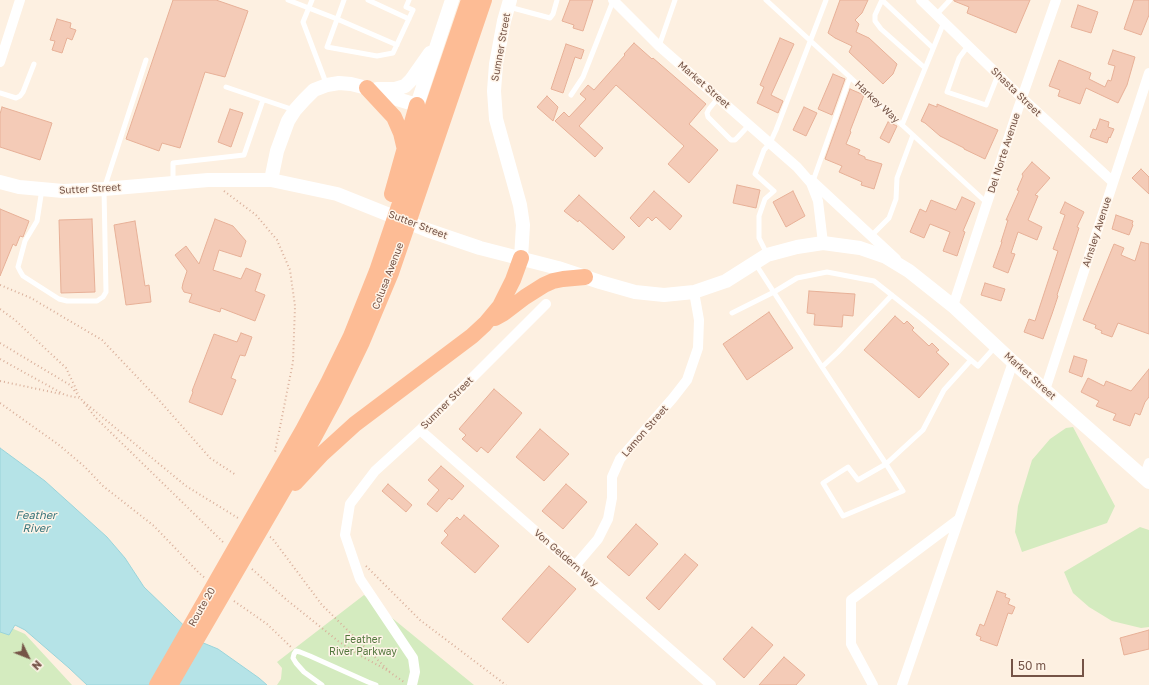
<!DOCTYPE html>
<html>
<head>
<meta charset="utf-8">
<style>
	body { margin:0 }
	#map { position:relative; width:1149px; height:685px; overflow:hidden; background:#fdf0e1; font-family:"Golos Text",sans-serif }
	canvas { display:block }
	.north { position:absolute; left:8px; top:637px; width:40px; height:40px; -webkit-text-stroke:3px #fff4e8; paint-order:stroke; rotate:133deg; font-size:11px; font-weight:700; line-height:16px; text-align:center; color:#755447 }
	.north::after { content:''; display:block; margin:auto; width:14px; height:18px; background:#755447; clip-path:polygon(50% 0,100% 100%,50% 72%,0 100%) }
	.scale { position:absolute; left:1011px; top:659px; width:73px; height:18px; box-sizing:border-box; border:2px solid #755447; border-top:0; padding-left:5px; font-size:12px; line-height:14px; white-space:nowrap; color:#755447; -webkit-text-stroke:3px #fff4e8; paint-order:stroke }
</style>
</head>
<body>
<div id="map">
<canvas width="1149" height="685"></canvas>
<div class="north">N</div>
<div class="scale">50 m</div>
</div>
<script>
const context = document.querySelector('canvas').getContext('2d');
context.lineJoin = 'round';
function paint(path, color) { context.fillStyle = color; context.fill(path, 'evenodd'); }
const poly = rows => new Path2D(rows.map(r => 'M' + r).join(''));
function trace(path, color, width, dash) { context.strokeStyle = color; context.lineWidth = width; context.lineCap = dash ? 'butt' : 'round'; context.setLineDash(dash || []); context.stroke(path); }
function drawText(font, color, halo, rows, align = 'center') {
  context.font = font + ' "Golos Text",sans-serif'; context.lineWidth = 3; context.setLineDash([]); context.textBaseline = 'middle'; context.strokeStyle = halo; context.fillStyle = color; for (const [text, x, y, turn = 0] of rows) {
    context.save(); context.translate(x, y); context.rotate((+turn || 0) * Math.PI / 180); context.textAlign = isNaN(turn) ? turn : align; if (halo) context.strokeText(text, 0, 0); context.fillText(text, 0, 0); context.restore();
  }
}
paint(poly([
	[1073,427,1115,506,1107,523,1022,552,1015,532,1018,506,1032,460,1050,439,1066,428],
	[1140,527,1149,530,1149,627,1141,628,1112,621,1089,607,1073,593,1064,572],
	[364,595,474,685,277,685,281,679,282,668,277,662],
	[0,623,25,634,72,685,0,685]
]), '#d4ebbf');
const water = poly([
	[0,448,45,481,107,537,125,558,144,587,201,642,218,649,259,678,267,685,87,685,69,668,25,630,15,625,9,635,0,632,0,448]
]);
paint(water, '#b5e3e7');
trace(water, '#9ad4da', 1);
const building = poly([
	[173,0,216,0,248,11,225,77,205,72,180,148,162,143,159,151,126,139,173,0],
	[570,0,593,0,583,31,573,28,574,25,562,21,570,0],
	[840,0,868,0,862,13,855,20,859,24,856,32,869,38,897,64,893,74,883,84,849,52,852,46,835,38,828,33,840,0],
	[954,0,1030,0,1016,33,967,13,969,7,954,1,954,0],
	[1134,0,1149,0,1149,15,1141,35,1124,29,1134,0],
	[1078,5,1098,12,1091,33,1071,27,1078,5],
	[57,19,71,23,70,28,76,30,72,40,67,38,62,53,52,50,55,41,50,40,57,19],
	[780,38,794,44,771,95,783,101,778,113,757,103,764,87,760,85,780,38],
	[634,43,652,59,653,58,706,104,689,124,718,150,689,183,668,164,684,146,616,85,579,126,603,148,595,157,555,121,564,112,569,117,586,99,580,94,588,85,594,90,625,55,624,54,634,43],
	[566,44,584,50,581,59,575,57,563,93,551,89,566,44],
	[1113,50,1135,57,1127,85,1118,103,1086,88,1080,104,1058,96,1060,90,1049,86,1059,60,1091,73,1089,79,1105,87,1108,80,1111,81,1115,66,1108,64,1113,50],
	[833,74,845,79,832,115,818,109,833,74],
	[850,89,864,95,850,131,851,132,846,144,860,150,858,154,865,157,865,159,882,164,874,189,861,185,862,182,839,172,842,166,825,159,850,89],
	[547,96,558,107,553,121,537,107,547,96],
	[929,104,937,107,937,104,998,130,985,159,964,149,964,148,940,136,925,123,921,121,929,104],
	[2,107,52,123,40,160,0,147,0,114,2,107],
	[804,107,817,113,806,136,793,130,804,107],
	[230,109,243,113,231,147,218,142,230,109],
	[1100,119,1109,122,1108,127,1114,129,1110,138,1109,137,1107,143,1090,137,1093,129,1096,130,1100,119],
	[888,122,897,126,889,143,880,138,888,122],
	[1032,162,1050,178,1035,195,1038,196,1028,220,1042,227,1037,240,1018,232,1011,253,1015,254,1008,273,993,267,1002,242,1001,242,1008,220,1006,220,1019,191,1017,190,1023,176,1022,174,1032,162],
	[1141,169,1149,177,1149,194,1132,178,1141,169],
	[737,185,760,190,756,208,733,203,737,185],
	[654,191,682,216,670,230,656,217,652,221,648,217,639,227,630,218,654,191],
	[793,191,805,216,786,227,773,202,793,191],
	[579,195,625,237,613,250,579,220,578,222,564,211,579,195],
	[962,197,975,203,963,231,965,232,957,256,943,251,950,232,930,224,924,238,910,232,920,209,926,212,931,200,956,210,962,197],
	[1065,202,1084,212,1077,227,1079,228,1057,295,1058,296,1052,314,1043,339,1024,332,1029,319,1035,321,1058,251,1053,249,1065,215,1060,213,1065,202],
	[0,209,29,221,23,237,20,236,16,246,13,244,0,276,0,209],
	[1116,215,1133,221,1132,224,1133,225,1129,235,1112,229,1116,215],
	[92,219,95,292,61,293,59,220,92,219],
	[215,219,233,226,246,241,241,257,219,250,213,270,241,279,246,268,261,274,255,291,265,295,255,321,221,308,220,312,189,302,192,294,184,292,182,288,183,283,187,271,175,255,186,246,199,264,215,219],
	[135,221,145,286,149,285,151,302,126,305,114,225,135,221],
	[1141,242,1149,244,1149,334,1118,323,1112,337,1101,333,1102,331,1095,328,1096,325,1083,320,1114,244,1124,248,1121,255,1135,261,1141,242],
	[985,283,1005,289,1001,301,981,295,985,283],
	[809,291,855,294,853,316,843,315,842,327,814,325,815,314,807,313,809,291],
	[769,312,793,348,747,380,723,344,769,312],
	[895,316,904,324,907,321,914,328,912,330,929,346,932,343,939,350,936,352,949,364,919,398,864,350,895,316],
	[241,333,252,337,245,356,240,355,231,378,236,380,222,415,189,402,193,392,192,391,214,334,237,342,241,333],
	[1074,356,1087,360,1082,377,1069,372,1074,356],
	[1149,369,1149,397,1145,402,1140,415,1135,413,1130,426,1113,420,1116,414,1096,406,1099,401,1081,392,1088,378,1104,386,1106,381,1131,391,1149,369],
	[494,389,522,413,488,453,481,447,477,452,462,439,466,435,459,429,494,389],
	[540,429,569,454,544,481,516,457,540,429],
	[441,466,464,486,452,500,449,498,437,512,427,504,439,490,428,480,441,466],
	[388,484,412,505,406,512,382,491,388,484],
	[566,484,587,502,563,529,542,511,566,484],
	[464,515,499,546,475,573,441,543,448,535,444,531,457,517,460,520,464,515],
	[636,524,658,544,629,576,607,557,636,524],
	[685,554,698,565,659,610,646,598,685,554],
	[549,566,576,589,528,643,502,619,549,566],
	[997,591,1006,594,1005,597,1010,599,1008,604,1015,607,1012,614,1008,613,997,646,980,640,981,637,976,635,980,624,984,626,997,591],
	[752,627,773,645,744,678,723,659,752,627],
	[1149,630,1149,649,1124,655,1120,638,1149,630],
	[784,657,805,675,796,685,759,685,784,657]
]);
paint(building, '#f4cbb7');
trace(building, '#e7b097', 1);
trace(poly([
	[224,191,256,215,277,240,290,270,295,306,293,362,275,452],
	[0,285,31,298,102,340,158,399,210,458,236,475],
	[0,309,15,320,66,368,78,393],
	[0,343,70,385,96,418,224,543],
	[0,359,65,395,79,398],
	[0,381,61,394],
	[84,402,186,486,238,518],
	[0,403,59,445,85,467,103,486,154,526,199,573,205,578],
	[270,537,272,538,322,605,390,672],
	[366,566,420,620,506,685],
	[252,569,288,601,338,641,361,656,385,669,404,682],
	[234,601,267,624,291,647]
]), '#d9af9a', 2, [1, 3]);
trace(poly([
	[288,0,337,19,397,45],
	[312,0,303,22,326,83],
	[344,0,327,47,377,56,393,53,413,10,406,7,409,0],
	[368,0,409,19],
	[766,0,987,203],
	[882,0,875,15,875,21,881,29,925,68],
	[882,0,933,48],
	[509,7,550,18,553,14,557,0],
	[936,15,950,0],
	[659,46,675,0],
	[968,46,959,58,947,92,986,105,998,75],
	[226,87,294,110],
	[0,93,16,98,20,96,23,92,34,64],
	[571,95,583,77,613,1],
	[718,98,709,109,707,113,708,117,731,140,735,140,738,137,749,125],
	[902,125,944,22],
	[813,181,850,77],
	[173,182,173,163,244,155,263,100],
	[42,189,37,221,25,241,18,267,20,271,23,276,59,299,67,301,97,301,103,297,106,292,104,189,146,60],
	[871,236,889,218,896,199,897,178,913,135],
	[767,254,759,238,759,216,765,199,774,191,755,174,764,150,770,143,776,130,826,0],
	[755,263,822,367,886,464,923,430,944,390,971,360],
	[732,313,774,292,797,278,827,272,874,281,922,319,978,366,995,347],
	[822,367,838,352,892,295],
	[886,464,903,491,843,516,823,483,848,467,858,480,886,464],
	[322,685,304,672,296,663,293,658,294,654,296,651,300,652,310,656,368,682,376,685]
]), '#fff', 5);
trace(poly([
	[613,0,659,46,797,167,811,183,818,201,823,243],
	[921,0,1022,98,1113,182],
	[0,62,20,0],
	[811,180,896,259],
	[953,306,1018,109,1056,0],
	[1045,390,1149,73],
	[420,430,711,685],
	[1144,478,1149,463],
	[575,566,598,539,608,519,612,498,612,477,620,459,673,398,687,380,698,348,699,320,694,292],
	[412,685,415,672,413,658,360,579,345,535,350,504,375,471,420,430,546,304],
	[873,685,851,644,851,600,959,519],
	[902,685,1013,362]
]), '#fff', 10);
trace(poly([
	[510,0,504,21,496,64,494,91,496,119,520,205,523,225,521,258],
	[377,89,395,89,405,86,411,80,430,53],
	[271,180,277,151,288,121,295,110,304,100,314,90,327,85,339,83,351,84,367,88,387,96,417,105,452,0],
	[0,182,19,187,63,191,104,189,208,180,271,180,337,194,427,230,480,248,558,268,600,282,635,292,664,295,694,292,726,281,767,255,797,247,823,243,860,248,886,257,909,271,953,306,1013,362,1149,482]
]), '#fff', 14);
trace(poly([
	[367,88,394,117,401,133,405,150],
	[392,194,417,105],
	[495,318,504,313,525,297,544,285,553,281,563,279,585,277],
	[295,483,322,454,355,424,472,336,485,324,500,306,513,280,521,258],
	[157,685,303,430,328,383,351,336,377,271,469,0],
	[170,685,313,439,334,400,362,342,391,273,484,0]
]), '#fdbc95', 16);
drawText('10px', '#755447', '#fff4e8', [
	["Sumner Street",501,47,-80],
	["Market Street",704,85,41],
	["Shasta Street",1016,92,44],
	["Harkey Way",877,102,43],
	["Del Norte Avenue",1004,153,-72],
	["Sutter Street",90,189,-3],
	["Sutter Street",418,225,21],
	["Ainsley Avenue",1097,232,-72],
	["Colusa Avenue",388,276,-69],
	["Market Street",1030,376,42],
	["Sumner Street",447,403,-45],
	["Lamon Street",645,431,-49],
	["Von Geldern Way",566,558,41],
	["Route 20",202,607,-60]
]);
drawText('10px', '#51763c', '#fff4e8', [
	["Feather",363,640],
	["River Parkway",363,652]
]);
drawText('italic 11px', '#3a767c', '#fff4e8', [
	["Feather",36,516],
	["River",36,529]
]);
</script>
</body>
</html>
